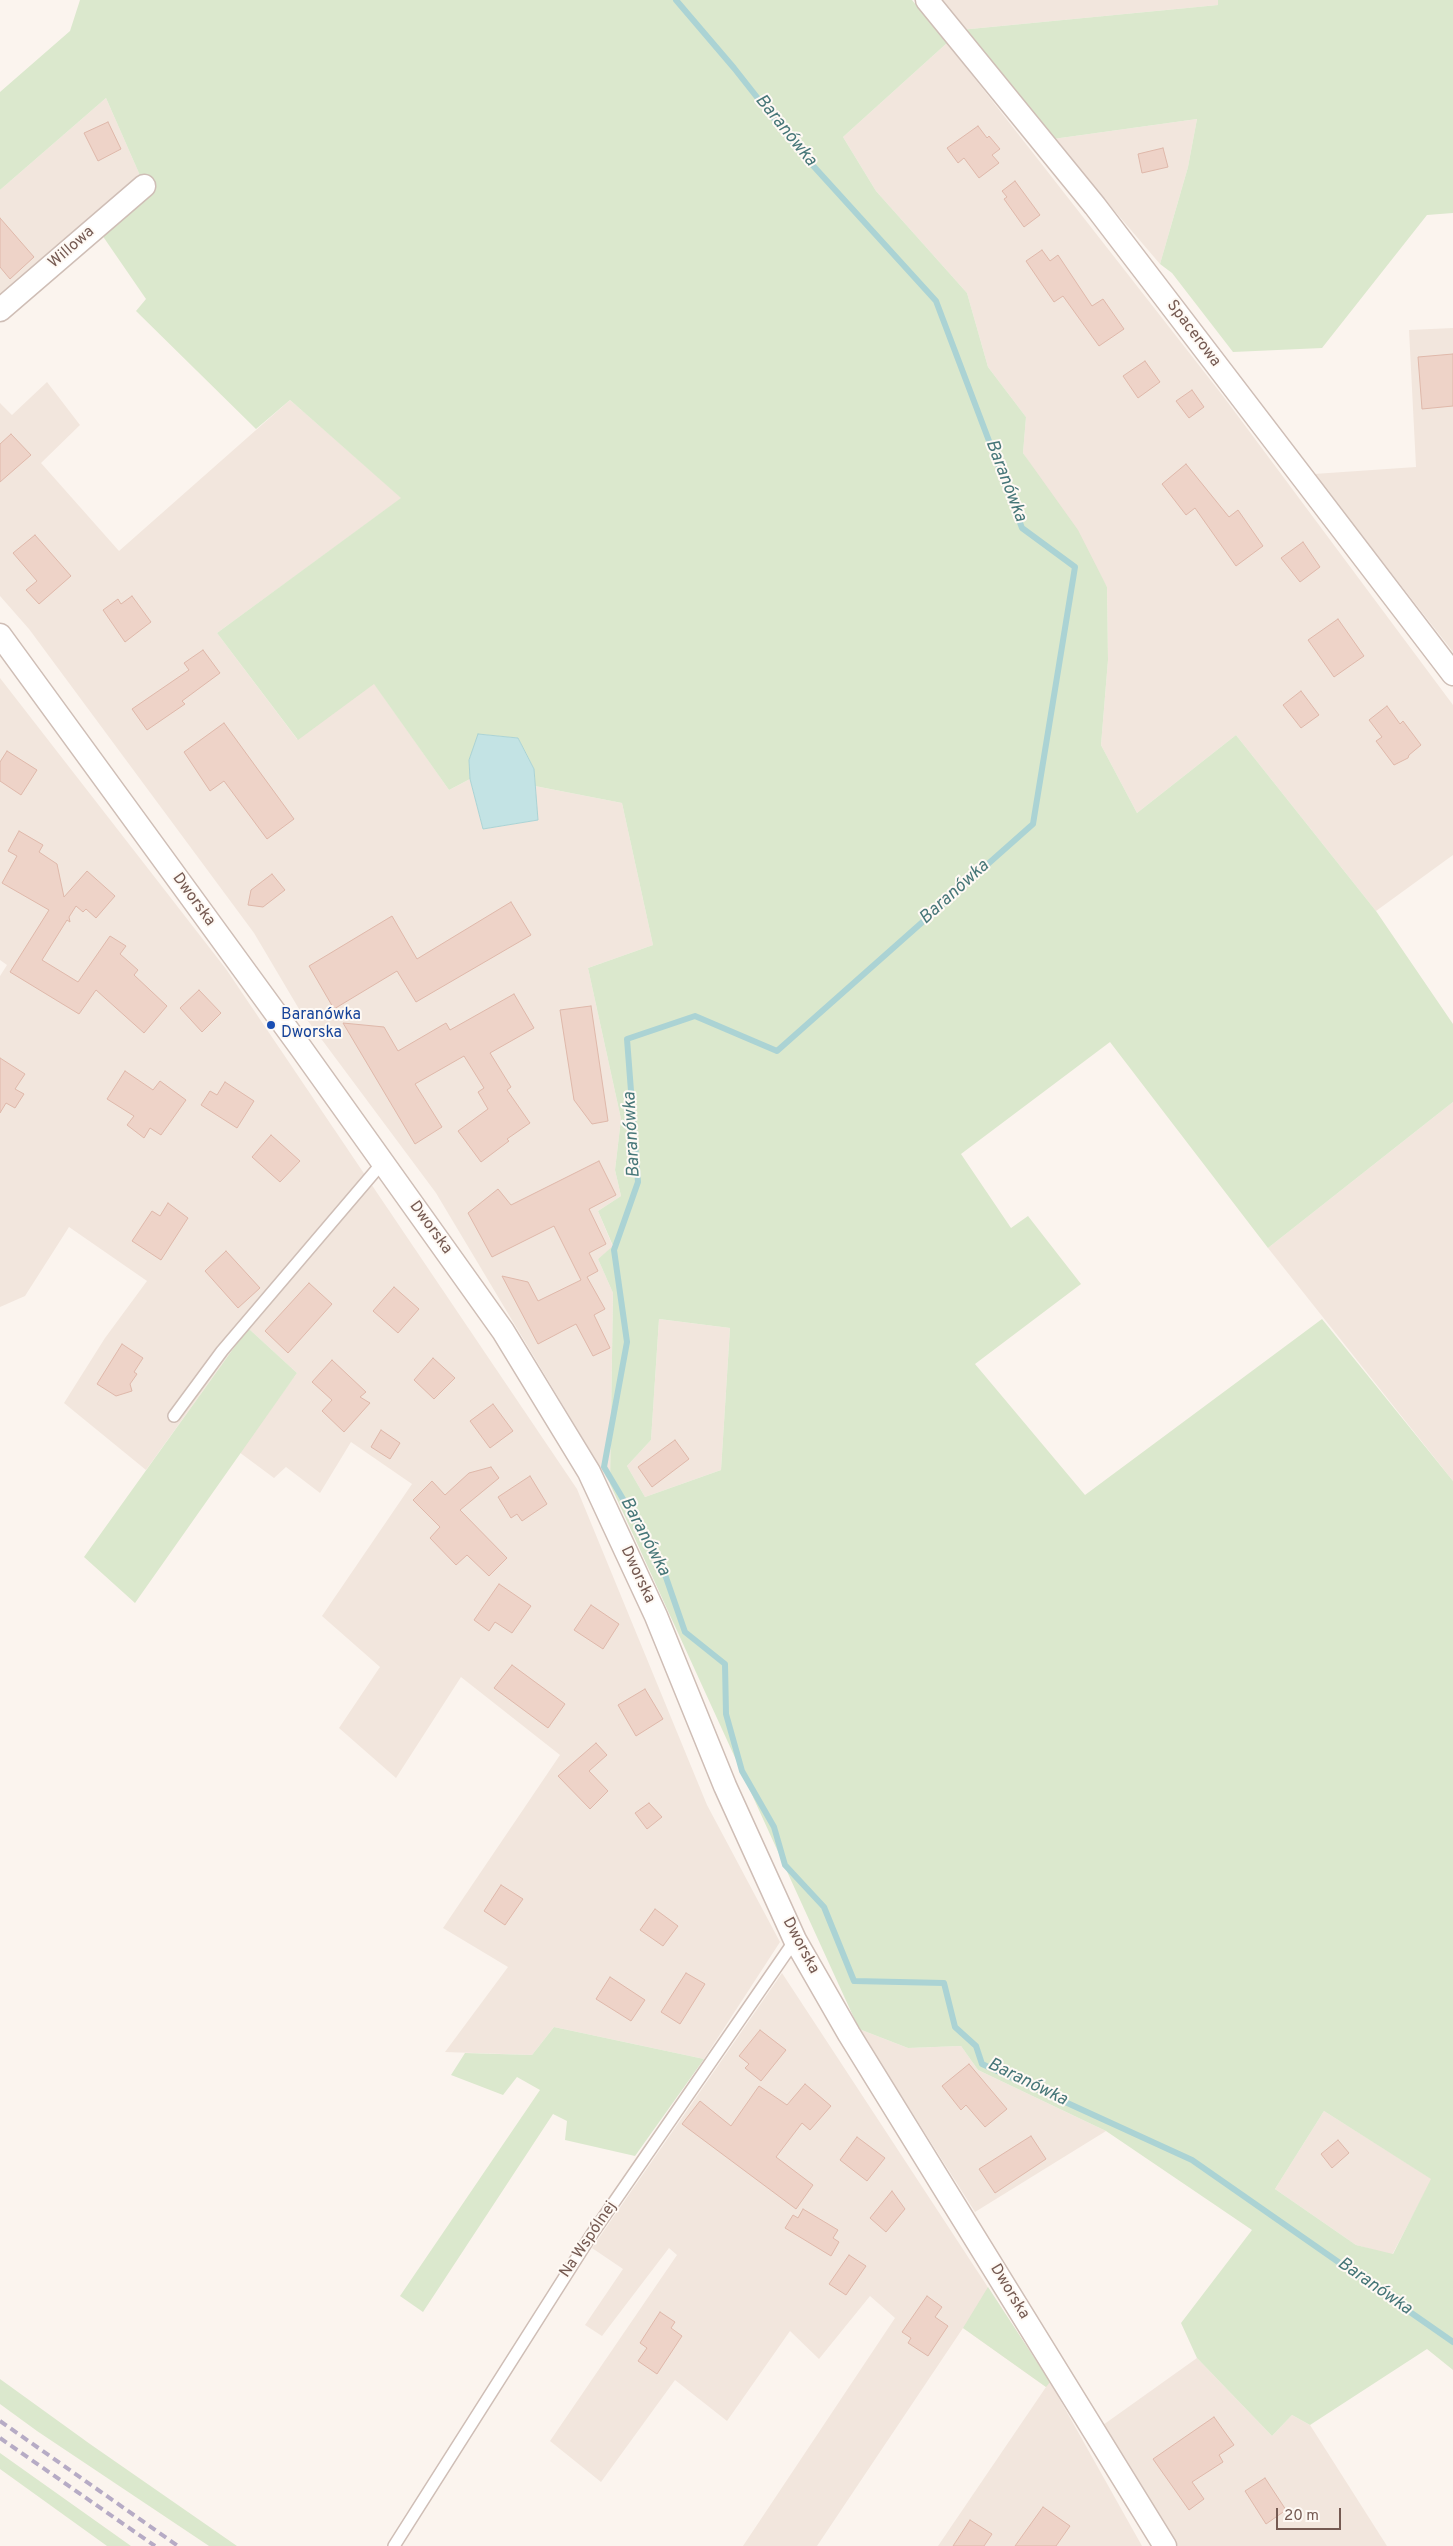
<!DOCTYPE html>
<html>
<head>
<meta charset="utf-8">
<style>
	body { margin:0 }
	#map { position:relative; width:1453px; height:2546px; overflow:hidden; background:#fbf4ee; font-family:Overpass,sans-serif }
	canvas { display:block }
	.scale { position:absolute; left:1276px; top:2508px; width:65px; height:22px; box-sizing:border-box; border:2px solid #755a52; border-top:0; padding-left:6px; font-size:15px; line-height:18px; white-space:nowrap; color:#755a52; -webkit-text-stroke:4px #fef9f4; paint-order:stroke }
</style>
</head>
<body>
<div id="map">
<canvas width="1453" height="2546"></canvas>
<div class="scale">20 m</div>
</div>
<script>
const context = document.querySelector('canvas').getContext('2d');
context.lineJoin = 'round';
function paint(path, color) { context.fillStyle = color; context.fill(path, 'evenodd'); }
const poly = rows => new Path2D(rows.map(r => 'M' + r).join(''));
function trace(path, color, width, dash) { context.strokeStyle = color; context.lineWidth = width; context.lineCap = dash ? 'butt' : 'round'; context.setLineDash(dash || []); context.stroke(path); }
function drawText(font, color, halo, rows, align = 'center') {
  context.font = font + ' Overpass,sans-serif'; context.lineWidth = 4; context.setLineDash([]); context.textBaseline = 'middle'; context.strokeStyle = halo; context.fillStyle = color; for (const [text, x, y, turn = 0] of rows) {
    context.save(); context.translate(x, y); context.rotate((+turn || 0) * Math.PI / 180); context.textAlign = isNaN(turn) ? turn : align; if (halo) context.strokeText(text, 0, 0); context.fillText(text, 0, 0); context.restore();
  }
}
paint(poly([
	[937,0,1218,0,1218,5,960,30],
	[947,43,1223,396,1453,705,1453,855,1376,911,1236,735,1137,813,1101,745,1108,660,1107,587,1023,453,1026,417,988,367,967,293,876,191,843,137],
	[106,98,142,180,0,300,0,190],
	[1197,119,1188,167,1160,264,1053,139],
	[1453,328,1453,652,1314,474,1416,467,1409,330],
	[47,382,80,425,41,463,119,551,290,400,402,498,217,633,297,739,374,683,449,790,470,779,483,829,538,820,535,786,622,803,653,945,588,968,621,1119,615,1170,621,1196,598,1211,613,1247,598,1259,613,1293,610,1484,436,1193,299,1009,254,933,29,629,0,596,0,403,12,415],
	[0,678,226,969,577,1489,707,1805,780,1942,704,2059,554,2027,532,2055,445,2052,508,1967,443,1928,560,1755,461,1677,396,1778,339,1728,380,1667,322,1616,412,1484,351,1442,320,1493,286,1467,274,1478,239,1452,297,1373,248,1328,146,1470,64,1403,105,1338,147,1281,69,1227,25,1296,0,1307,0,976,7,965,0,960],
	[1453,1102,1453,1481,1268,1248],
	[659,1319,730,1328,721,1470,645,1497,627,1466,651,1440],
	[782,1973,1050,2382,1142,2546,938,2546,1046,2387,963,2328,817,2546,743,2546,895,2318,870,2296,819,2359,790,2331,727,2421,675,2380,601,2482,550,2441,677,2255,669,2248,602,2336,585,2325,623,2269,592,2248],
	[859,2029,908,2048,961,2046,978,2070,1106,2131,975,2212],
	[1324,2111,1432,2179,1392,2255,1356,2245,1275,2189],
	[1197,2358,1272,2436,1292,2415,1310,2425,1387,2546,1178,2546,1103,2425]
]), '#f2e6dd');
paint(poly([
	[80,0,912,0,947,43,843,137,876,191,967,293,988,367,1026,417,1023,453,1078,530,1107,587,1108,660,1101,745,1137,813,1236,735,1376,911,1453,1024,1453,1102,1268,1248,1110,1042,961,1154,1011,1228,1028,1216,1081,1284,975,1364,1085,1495,1322,1319,1453,1481,1453,2370,1427,2349,1310,2425,1292,2415,1272,2436,1197,2358,1181,2323,1252,2230,1106,2131,978,2070,961,2046,908,2048,859,2029,610,1484,613,1293,598,1259,613,1246,598,1211,621,1196,615,1170,621,1119,588,968,653,945,622,803,535,786,534,769,518,738,479,734,469,760,470,779,449,790,374,684,298,740,217,633,401,498,290,400,256,429,136,311,146,299,102,235,142,180,106,98,0,190,0,92,70,31],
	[659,1319,730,1328,721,1470,645,1497,627,1466,651,1440],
	[1324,2111,1431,2179,1393,2254,1356,2245,1275,2189],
	[1218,0,1453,0,1453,213,1427,215,1322,348,1233,352,1172,273,1160,264,1188,167,1197,119,1053,139,960,30,1218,5],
	[248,1328,297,1373,135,1603,84,1557],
	[554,2027,704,2059,635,2156,565,2140,567,2121,553,2114,423,2312,400,2296,540,2090,517,2077,503,2095,451,2075,465,2053,532,2055],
	[988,2287,1050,2382,1046,2387,963,2328],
	[0,2379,90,2444,237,2546,209,2546,37,2431,0,2404],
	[0,2453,131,2546,107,2546,0,2469]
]), '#dbe8cd');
const water = poly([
	[478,734,518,738,534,769,538,820,483,829,470,779,469,760,478,734]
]);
paint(water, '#c3e3e4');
trace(water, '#abd3d4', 1);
trace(poly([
	[676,0,734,68,797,148,936,301,1022,528,1075,567,1033,824,777,1051,695,1016,627,1039,638,1182,614,1250,627,1342,604,1467,661,1563,685,1632,725,1664,726,1714,742,1771,774,1827,785,1865,824,1907,854,1981,944,1983,955,2027,976,2046,982,2064,1192,2160,1453,2342]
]), '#abd3d4', 6);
const building = poly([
	[108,122,121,149,98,161,84,133,108,122],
	[978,126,987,138,989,136,1000,149,992,155,999,163,979,178,964,158,958,163,947,148,978,126],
	[1163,148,1168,167,1142,173,1138,154,1163,148],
	[1015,181,1040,215,1024,227,1004,199,1007,197,1002,191,1015,181],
	[0,218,34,257,10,279,0,267,0,218],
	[1042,250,1050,261,1058,255,1092,306,1103,299,1124,329,1099,346,1063,296,1054,302,1026,261,1042,250],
	[1453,354,1453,406,1422,409,1418,357,1453,354],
	[1145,361,1160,382,1138,398,1123,376,1145,361],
	[1192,390,1204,407,1189,418,1176,401,1192,390],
	[11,434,31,455,0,482,0,444,11,434],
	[1186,464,1229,517,1238,510,1263,546,1236,566,1195,508,1186,515,1162,484,1186,464],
	[35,535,71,576,39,604,26,590,37,581,13,553,35,535],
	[1303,542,1320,567,1300,582,1281,558,1303,542],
	[132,596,151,622,125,642,103,610,118,599,121,604,132,596],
	[1338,619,1364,656,1334,677,1308,640,1338,619],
	[203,650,220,673,182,701,185,704,147,730,132,709,189,670,184,663,203,650],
	[1301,691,1319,715,1301,728,1283,705,1301,691],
	[1387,706,1400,724,1403,721,1421,745,1409,755,1408,758,1394,765,1376,741,1382,737,1369,720,1387,706],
	[224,723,294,819,267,839,224,781,210,791,184,752,224,723],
	[7,751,37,770,21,795,0,781,0,762,7,751],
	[19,831,43,845,39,852,57,864,64,897,87,871,115,896,96,918,86,909,83,912,76,906,69,917,70,922,67,920,42,960,78,982,110,936,126,946,120,954,138,970,134,975,167,1006,144,1033,96,990,79,1014,10,972,49,910,2,883,17,856,8,851,19,831],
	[272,874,285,890,263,907,248,905,251,890,272,874],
	[511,902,531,935,416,1002,397,971,334,1009,309,966,392,916,417,959,511,902],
	[199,990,221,1013,202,1032,180,1008,199,990],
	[514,994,534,1028,490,1053,511,1087,507,1090,530,1123,507,1139,509,1141,481,1162,458,1131,488,1109,478,1092,484,1088,464,1056,415,1084,442,1127,415,1144,343,1023,384,1027,398,1051,446,1023,450,1030,514,994],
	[591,1006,608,1121,592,1124,574,1100,560,1010,591,1006],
	[0,1058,25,1074,15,1089,24,1094,15,1108,6,1103,0,1113,0,1058],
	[125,1071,153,1090,160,1081,186,1100,161,1135,150,1128,144,1138,127,1125,134,1116,107,1099,125,1071],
	[225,1082,254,1101,237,1128,201,1105,210,1091,217,1095,225,1082],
	[271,1135,300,1161,280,1182,252,1157,271,1135],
	[599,1161,616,1195,589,1209,606,1244,589,1253,598,1271,587,1277,605,1309,594,1315,610,1348,593,1356,576,1324,538,1344,502,1276,528,1282,538,1301,581,1280,554,1226,492,1257,468,1213,498,1189,511,1205,599,1161],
	[168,1203,188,1218,161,1260,132,1241,152,1211,160,1216,168,1203],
	[226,1251,260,1288,238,1308,205,1271,226,1251],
	[309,1283,332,1304,288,1353,265,1331,309,1283],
	[394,1287,419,1309,398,1333,373,1311,394,1287],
	[122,1344,143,1358,134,1372,137,1374,130,1384,132,1391,116,1396,97,1384,122,1344],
	[433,1358,455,1378,434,1399,414,1380,433,1358],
	[332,1360,366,1392,360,1397,370,1403,344,1432,322,1411,332,1400,312,1382,332,1360],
	[493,1404,513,1431,490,1448,470,1421,493,1404],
	[381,1430,400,1443,390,1459,371,1447,381,1430],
	[675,1440,689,1459,652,1487,638,1467,675,1440],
	[491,1467,499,1478,460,1510,507,1558,489,1576,467,1555,456,1565,430,1538,440,1527,413,1500,432,1481,445,1495,469,1473,491,1467],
	[530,1476,547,1504,522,1521,517,1514,511,1518,498,1497,530,1476],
	[499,1584,531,1606,512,1633,495,1622,489,1631,474,1620,499,1584],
	[591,1605,619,1624,603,1649,574,1630,591,1605],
	[512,1665,565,1704,548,1728,494,1688,512,1665],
	[645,1689,663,1719,636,1736,618,1705,645,1689],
	[596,1743,607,1755,589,1771,608,1791,590,1809,558,1776,596,1743],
	[649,1803,662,1817,647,1829,635,1813,649,1803],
	[501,1885,523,1899,505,1925,484,1911,501,1885],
	[655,1909,678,1926,663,1946,640,1930,655,1909],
	[686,1973,705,1984,680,2024,661,2012,686,1973],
	[610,1977,645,2000,631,2021,596,1999,610,1977],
	[760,2030,786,2050,761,2081,745,2068,749,2064,739,2056,760,2030],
	[969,2064,1007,2109,985,2127,966,2105,961,2110,942,2086,969,2064],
	[805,2084,831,2106,810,2130,802,2123,776,2157,813,2185,796,2209,682,2124,700,2101,731,2126,759,2086,787,2105,805,2084],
	[1031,2136,1046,2159,995,2193,979,2169,1031,2136],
	[857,2137,885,2158,867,2181,840,2160,857,2137],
	[1338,2140,1349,2153,1332,2168,1321,2154,1338,2140],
	[892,2191,905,2209,886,2232,870,2218,892,2191],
	[803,2209,838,2230,833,2238,839,2242,831,2256,785,2228,793,2215,798,2218,803,2209],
	[849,2255,866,2266,846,2295,829,2284,849,2255],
	[927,2296,942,2307,935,2317,948,2326,928,2356,908,2343,911,2338,902,2332,927,2296],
	[660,2312,675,2322,671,2328,682,2336,657,2374,638,2361,647,2348,640,2343,660,2312],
	[1214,2417,1234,2445,1219,2455,1223,2462,1192,2482,1204,2499,1189,2510,1153,2459,1214,2417],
	[1265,2478,1286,2510,1266,2524,1245,2491,1265,2478],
	[1043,2507,1070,2526,1056,2546,1015,2546,1043,2507],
	[970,2520,992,2534,984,2546,953,2546,970,2520]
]);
paint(building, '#eed3c8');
trace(building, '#dfb8aa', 1);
const service = poly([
	[174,1416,222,1351,383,1162],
	[394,2546,592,2234,795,1940]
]);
const minor = poly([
	[927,0,1095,206,1453,674],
	[0,310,144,186],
	[0,635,301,1048,503,1331,589,1472,656,1616,725,1786,795,1940,849,2034,1165,2546]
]);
trace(service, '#cfbeb6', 14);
trace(minor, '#cfbeb6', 25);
trace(service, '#fff', 11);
trace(minor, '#fff', 22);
trace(poly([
	[0,2421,178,2546],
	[0,2438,155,2546]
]), '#b6abc5', 4, [8, 5]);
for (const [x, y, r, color] of [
	[271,1025,5,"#1a4fb4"]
]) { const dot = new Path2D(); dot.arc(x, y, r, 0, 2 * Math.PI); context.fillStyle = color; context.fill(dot); trace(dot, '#fef9f4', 2); }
drawText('16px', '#755a52', '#fef9f4', [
	["Willowa",72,248,-41],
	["Spacerowa",1193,334,53],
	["Dworska",193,900,54],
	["Dworska",430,1228,54],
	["Dworska",637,1575,65],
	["Dworska",800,1946,62],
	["Na Wspólnej",589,2240,-56],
	["Dworska",1009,2292,59]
]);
drawText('16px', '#164399', '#fef9f4', [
	["Baranówka",281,1016],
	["Dworska",281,1034]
], 'left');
drawText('italic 18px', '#467678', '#fef9f4', [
	["Baranówka",785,131,51],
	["Baranówka",1005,481,69],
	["Baranówka",955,893,-42],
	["Baranówka",633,1135,-93],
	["Baranówka",644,1537,62],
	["Baranówka",1027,2083,26],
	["Baranówka",1374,2287,35]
]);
</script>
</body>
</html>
